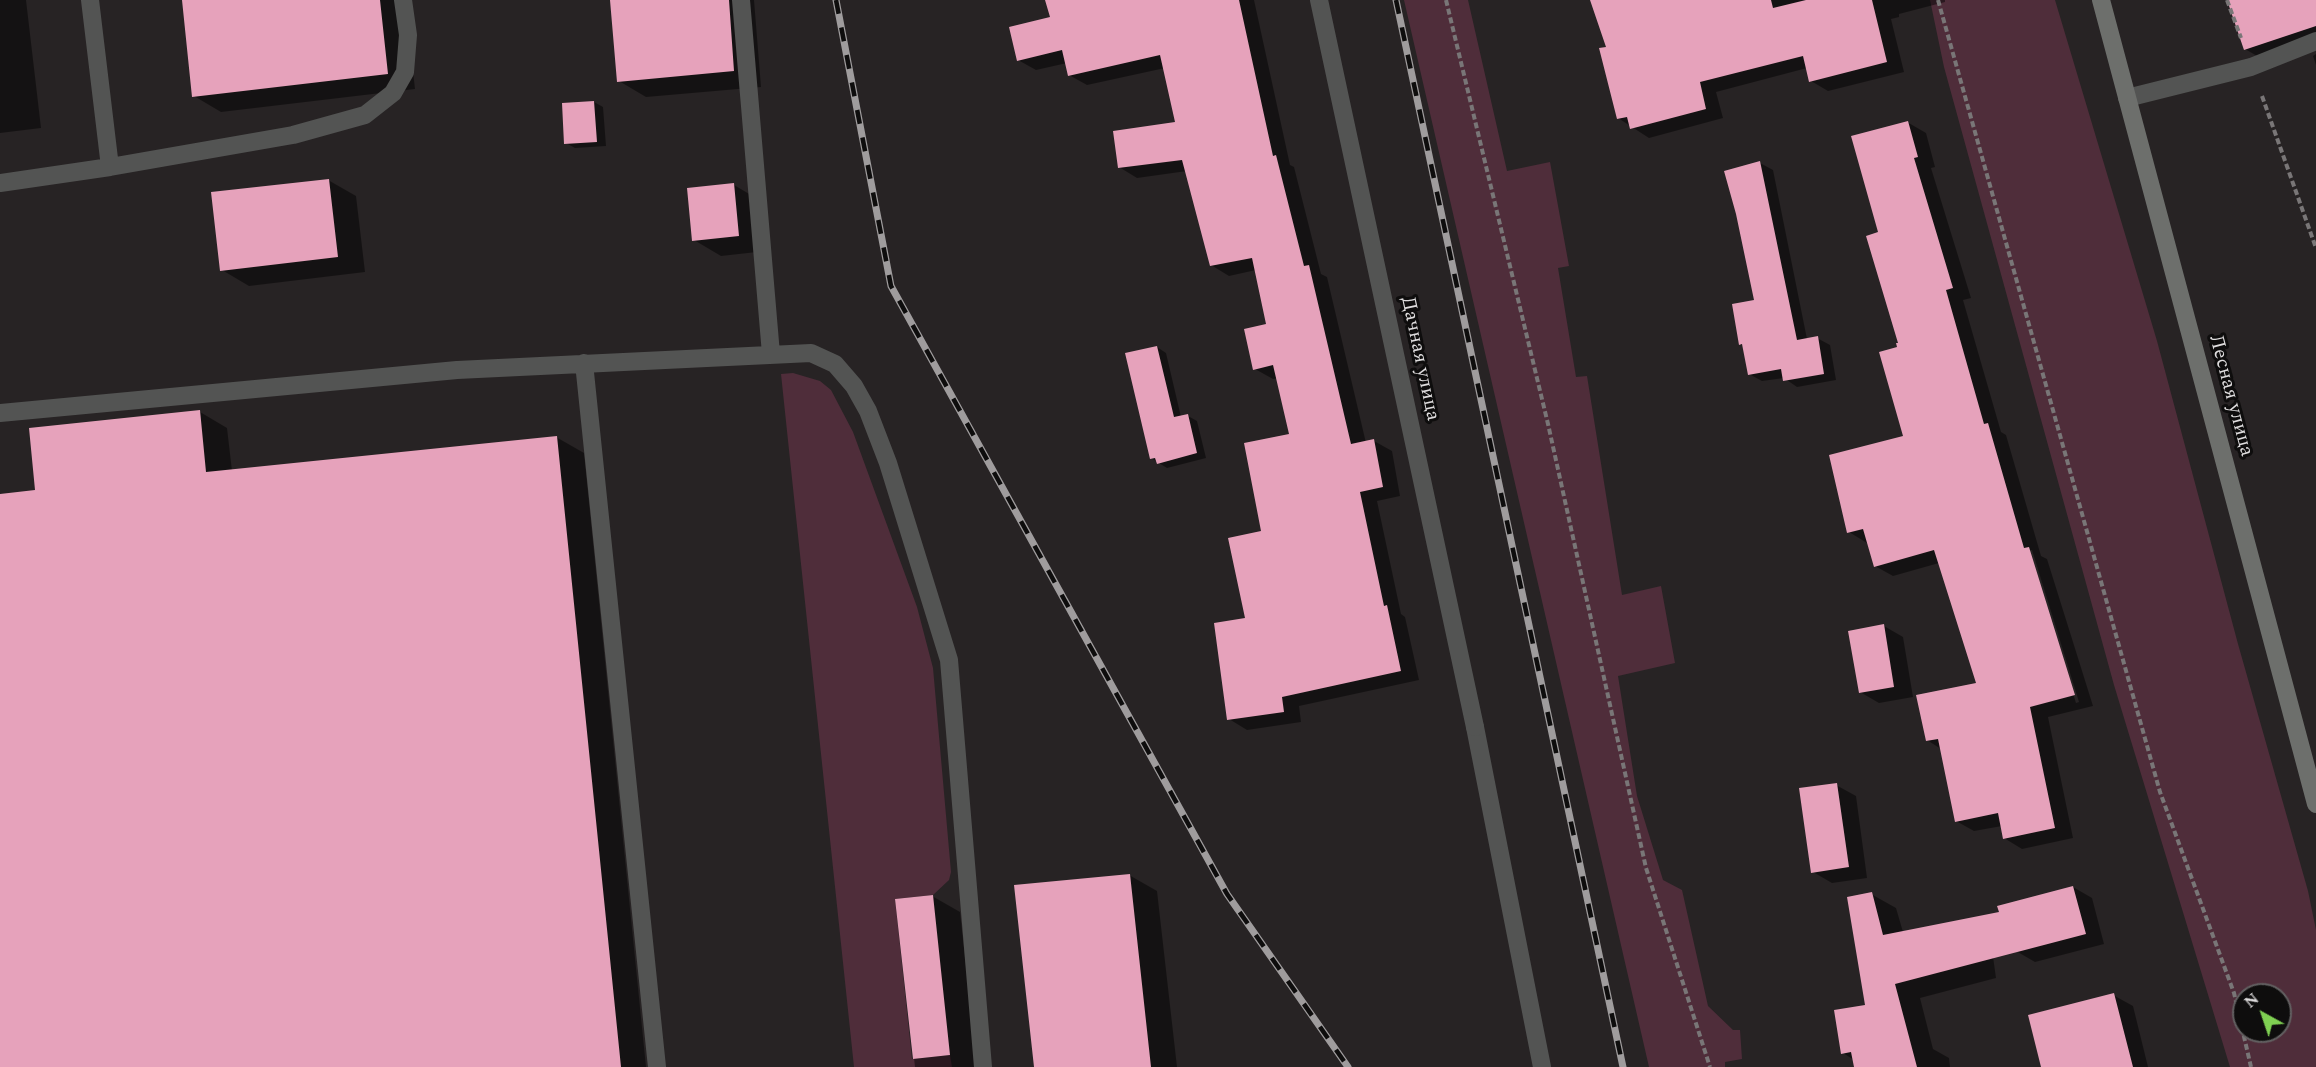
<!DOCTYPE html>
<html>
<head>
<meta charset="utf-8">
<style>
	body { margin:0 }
	#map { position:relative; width:2316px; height:1067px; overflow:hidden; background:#272324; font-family:Spectral,serif }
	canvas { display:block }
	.north { position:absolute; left:2232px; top:983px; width:60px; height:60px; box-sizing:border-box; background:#0e0d0d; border:2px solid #626061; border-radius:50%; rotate:320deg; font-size:16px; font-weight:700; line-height:24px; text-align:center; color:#dfddde }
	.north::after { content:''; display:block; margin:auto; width:21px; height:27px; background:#7fd052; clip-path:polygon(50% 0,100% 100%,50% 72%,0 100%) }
</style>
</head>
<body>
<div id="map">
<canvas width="2316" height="1067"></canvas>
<div class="north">N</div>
</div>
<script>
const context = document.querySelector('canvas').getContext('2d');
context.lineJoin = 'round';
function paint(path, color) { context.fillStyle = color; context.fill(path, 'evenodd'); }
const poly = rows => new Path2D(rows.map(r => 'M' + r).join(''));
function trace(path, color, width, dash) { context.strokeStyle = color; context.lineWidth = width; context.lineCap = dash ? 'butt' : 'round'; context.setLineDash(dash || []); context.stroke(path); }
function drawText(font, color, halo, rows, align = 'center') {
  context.font = font + ' Spectral,serif'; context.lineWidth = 6; context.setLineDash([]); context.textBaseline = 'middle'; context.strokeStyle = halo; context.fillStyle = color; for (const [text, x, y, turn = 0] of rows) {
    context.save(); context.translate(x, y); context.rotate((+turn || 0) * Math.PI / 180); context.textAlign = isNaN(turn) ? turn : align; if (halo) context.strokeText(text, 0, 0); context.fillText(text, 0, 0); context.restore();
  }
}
paint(poly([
	[1404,0,1468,0,1507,171,1550,162,1569,266,1558,268,1576,377,1587,376,1622,595,1661,586,1675,663,1618,676,1637,796,1663,880,1682,890,1708,1006,1733,1030,1740,1030,1742,1059,1725,1062,1725,1067,1649,1067],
	[1930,0,2055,0,2157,341,2238,644,2308,891,2316,930,2316,1067,2230,1067,2114,685,1944,67],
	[2244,995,2280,995,2280,1031,2244,1031],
	[793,373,820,381,831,390,853,432,917,607,933,668,951,872,949,880,933,895,895,899,912,1059,950,1055,952,1067,854,1067,781,374]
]), '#4f2d3a');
paint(poly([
	[0,0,26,0,41,128,0,133],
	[183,0,405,0,415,89,221,112,194,96],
	[612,0,754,0,761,87,646,97,619,81],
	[1047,0,1254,0,1290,165,1294,167,1321,274,1327,277,1366,443,1374,441,1392,451,1400,496,1377,501,1401,614,1405,617,1419,680,1299,706,1301,722,1247,730,1229,719,1263,532,1291,435,1278,378,1273,379,1255,369,1268,325,1256,270,1229,276,1211,265,1187,171,1137,178,1119,167,1176,124,1165,68,1087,85,1069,75,1067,63,1036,70,1018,60,1052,18],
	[1592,0,1945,0,1945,2,1899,14,1899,17,1891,19,1904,72,1828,91,1811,81,1807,68,1716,92,1723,118,1649,138,1618,118,1608,48],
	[2233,0,2316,0,2316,43,2264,60,2245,49],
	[2316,54,2316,65,2313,56],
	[594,102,603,107,606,146,575,148,566,143],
	[1907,122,1926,133,1935,167,1931,168,1971,298,1963,300,2001,432,2006,435,2041,556,2047,559,2093,706,2048,717,2073,838,2022,849,2004,838,2002,826,1974,831,1956,821,1941,749,1927,740,1978,684,1939,563,1893,576,1875,566,1867,543,1849,532,1905,438,1900,344,1880,233],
	[2029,550,2032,550,2079,702,2076,703],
	[1760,163,1773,170,1807,339,1817,338,1830,345,1836,380,1797,387,1784,378,1762,381,1749,374,1744,346,1740,344,1756,301],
	[328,180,356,196,365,272,249,286,222,270],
	[734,185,761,201,766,251,721,256,694,240],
	[1157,347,1166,353,1181,417,1188,416,1197,421,1206,458,1167,468,1151,458],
	[200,412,227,428,232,471,556,437,584,453,646,1067,0,1067,0,495,37,491],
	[1884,626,1903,637,1913,697,1879,703,1860,692],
	[1836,785,1856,796,1867,878,1832,883,1813,872],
	[1129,875,1157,891,1177,1067,1035,1067],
	[2073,887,2092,898,2104,944,2035,962,2016,951],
	[1871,894,1896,908,1903,932,1990,935,1996,978,1920,998,1933,1049,1949,1058,1950,1067,1855,1067,1854,1060,1843,1053,1866,1006],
	[932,896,960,912,977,1067,915,1067,897,900],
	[2113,995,2133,1006,2148,1067,2047,1067]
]), '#0007');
paint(poly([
	[182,0,380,0,388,74,192,97],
	[610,0,729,0,734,71,617,82],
	[1045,0,1239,0,1273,156,1276,155,1304,266,1309,265,1351,444,1374,439,1383,487,1360,492,1384,606,1387,605,1401,671,1282,697,1284,712,1227,720,1214,623,1245,618,1228,538,1261,531,1244,443,1289,434,1273,365,1253,370,1244,329,1266,324,1252,258,1210,266,1182,160,1118,168,1113,131,1175,122,1160,55,1068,76,1062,50,1017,61,1009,27,1050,17],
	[1590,0,1771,0,1773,8,1806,0,1872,0,1887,62,1809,82,1803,56,1700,82,1706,109,1630,129,1627,117,1617,119,1599,48,1606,47],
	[2227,0,2316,0,2316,26,2244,50],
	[594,101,597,142,564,144,562,103],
	[1908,121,1918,157,1914,158,1953,288,1946,290,1984,424,1988,423,2024,548,2029,547,2075,695,2030,707,2055,828,2003,839,1998,813,1955,822,1938,739,1926,741,1916,695,1976,683,1934,550,1874,567,1863,529,1847,533,1829,455,1903,436,1879,352,1897,347,1896,343,1898,343,1866,236,1878,232,1851,136],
	[1760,161,1797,340,1818,336,1824,374,1783,381,1781,369,1748,375,1742,344,1739,345,1732,304,1754,300,1736,214,1724,171],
	[329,179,338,257,220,271,211,192],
	[734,183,739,236,692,241,687,188],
	[1157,346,1174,417,1188,414,1197,453,1157,464,1155,458,1150,459,1125,353],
	[200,410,206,472,557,436,621,1067,0,1067,0,494,35,490,29,428],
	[1884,624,1894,687,1859,693,1848,631],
	[1837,783,1849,867,1811,873,1799,788],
	[1130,874,1151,1067,1034,1067,1014,885],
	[2073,886,2086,934,1895,984,1917,1067,1854,1067,1851,1052,1841,1054,1834,1010,1865,1005,1847,897,1872,892,1883,935,1999,912,1997,906],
	[933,895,950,1055,913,1059,895,899],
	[2114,993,2133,1067,2041,1067,2028,1015]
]), '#e6a2bb');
trace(poly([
	[1446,0,1548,424,1646,868,1710,1067],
	[1938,0,2160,792,2234,993,2251,1067],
	[2227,0,2241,38],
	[2262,96,2316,248]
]), '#797677', 4, [6, 3]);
trace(poly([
	[741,0,771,354],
	[2127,98,2251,67,2316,41],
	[110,167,293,135,365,115,393,93,405,72,408,35,403,0],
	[0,183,110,167,90,0],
	[584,363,657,1067],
	[0,413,457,370,811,353,835,364,854,386,868,411,888,463,949,660,983,1067],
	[1475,727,1542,1067]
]), '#535453', 18);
trace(poly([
	[1319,0,1475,727]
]), '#535453', 18);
trace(poly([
	[2101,0,2316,804]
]), '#6d6f6c', 18);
const rail = poly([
	[836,0,891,286,1227,894,1348,1067],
	[1396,0,1623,1067]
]);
trace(rail, '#9f9c9d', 7);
trace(rail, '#0e0d0d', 4.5, [14]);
drawText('20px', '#dfddde', '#0e0d0d', [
	["Дачная улица",1419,359,78],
	["Лесная улица",2230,396,75]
]);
</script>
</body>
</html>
